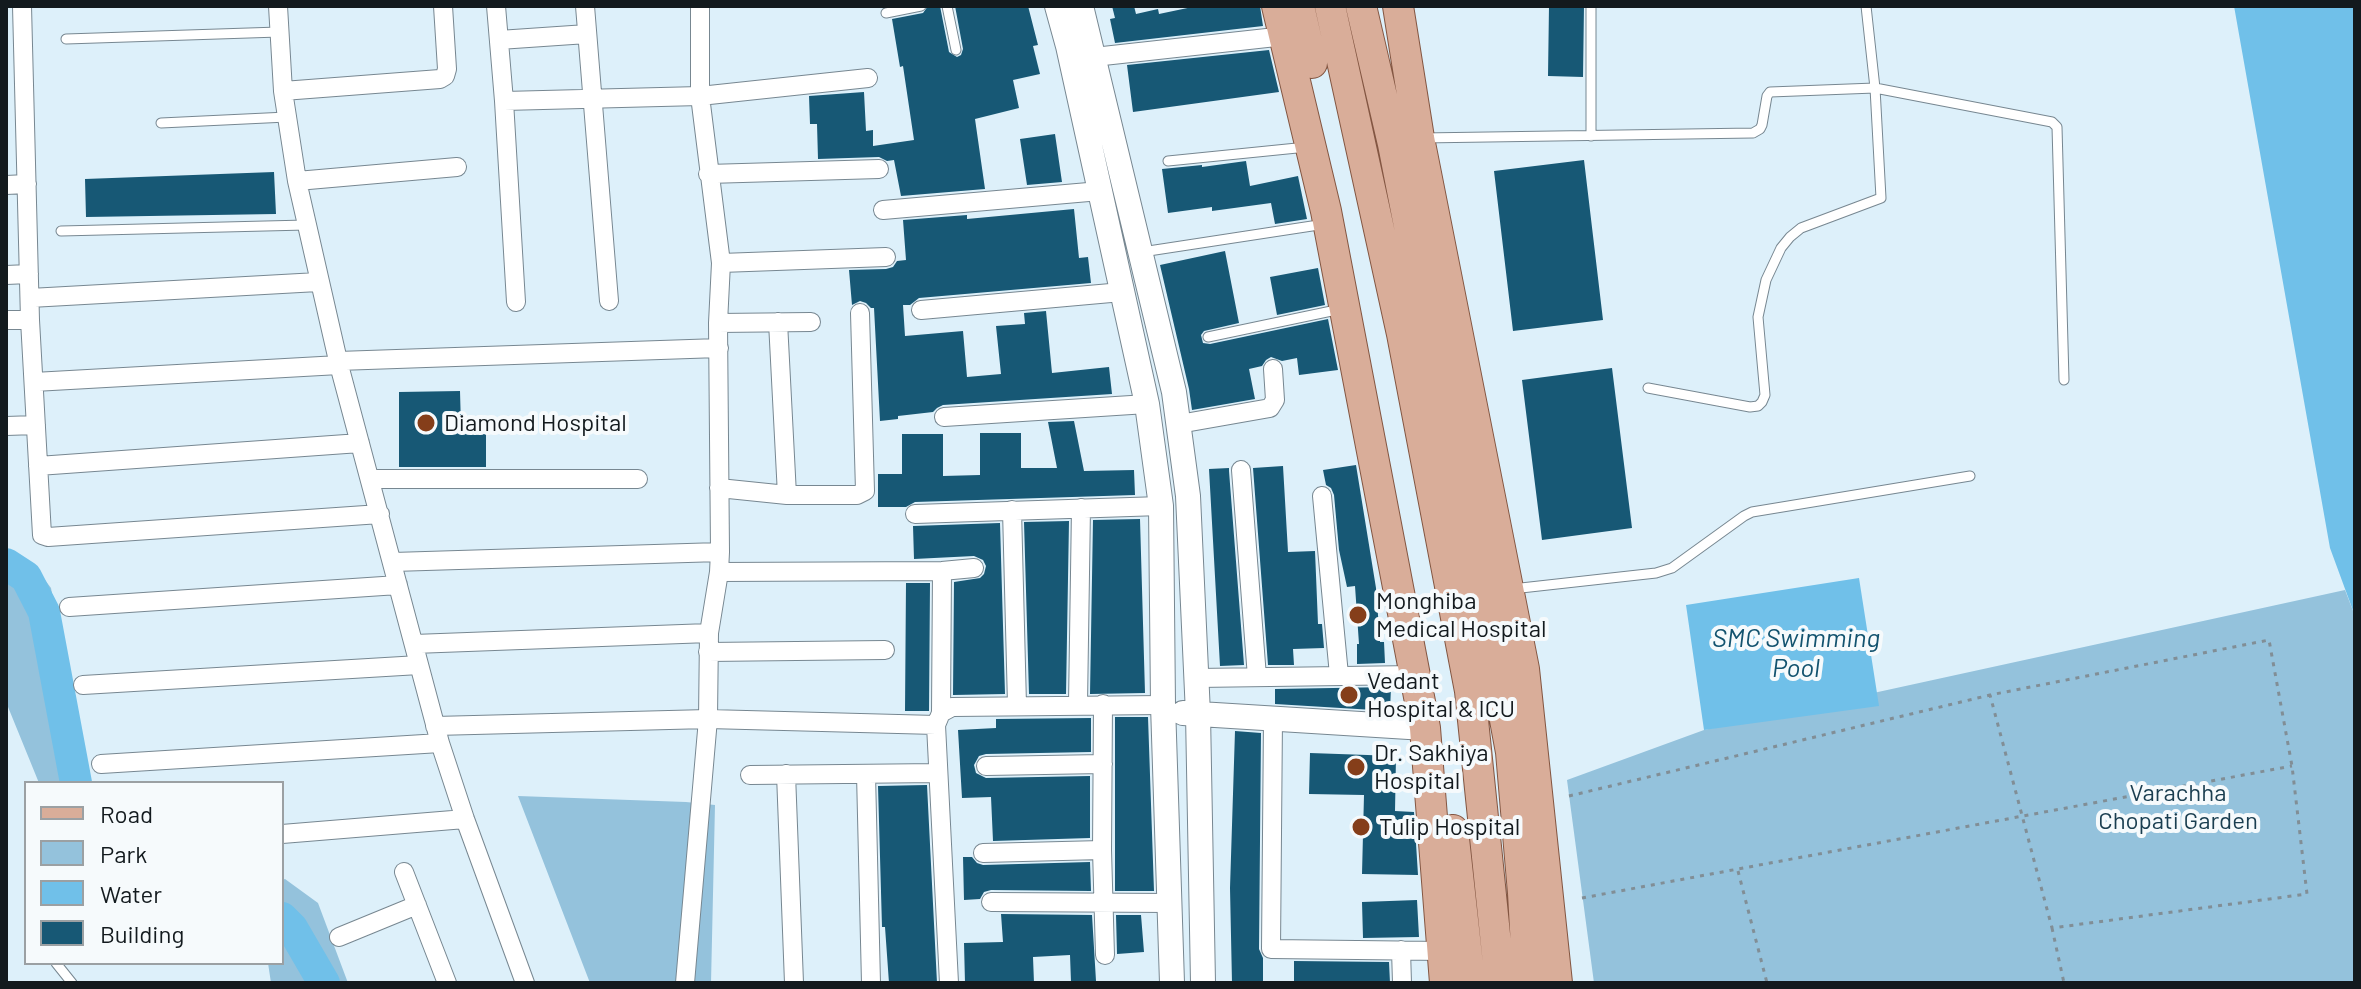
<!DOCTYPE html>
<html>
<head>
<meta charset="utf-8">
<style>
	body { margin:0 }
	#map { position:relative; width:2361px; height:989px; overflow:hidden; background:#ddf0fa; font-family:Barlow,sans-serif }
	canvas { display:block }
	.frame { position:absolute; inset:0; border:8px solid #131a1e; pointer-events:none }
	.legend { position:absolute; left:24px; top:781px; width:260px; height:184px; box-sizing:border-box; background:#f6fafc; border:2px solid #9ba0a3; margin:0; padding:10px 14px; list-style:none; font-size:24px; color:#131a1e }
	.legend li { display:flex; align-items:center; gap:16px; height:40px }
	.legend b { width:40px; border:2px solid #9ba0a3 }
</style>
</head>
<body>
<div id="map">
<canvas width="2361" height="989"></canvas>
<div class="frame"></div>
<ul class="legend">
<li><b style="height:10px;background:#d9ad99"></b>Road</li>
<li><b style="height:22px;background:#94c2dc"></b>Park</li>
<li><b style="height:22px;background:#70c0e9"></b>Water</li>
<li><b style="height:22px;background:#175875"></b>Building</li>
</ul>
</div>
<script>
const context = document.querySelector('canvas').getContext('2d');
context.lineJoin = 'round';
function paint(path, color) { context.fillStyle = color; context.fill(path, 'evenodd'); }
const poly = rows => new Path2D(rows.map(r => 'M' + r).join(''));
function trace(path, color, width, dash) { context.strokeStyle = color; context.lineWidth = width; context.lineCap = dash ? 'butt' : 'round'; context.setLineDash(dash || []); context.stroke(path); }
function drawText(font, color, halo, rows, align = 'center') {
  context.font = font + ' Barlow,sans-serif'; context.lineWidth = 8; context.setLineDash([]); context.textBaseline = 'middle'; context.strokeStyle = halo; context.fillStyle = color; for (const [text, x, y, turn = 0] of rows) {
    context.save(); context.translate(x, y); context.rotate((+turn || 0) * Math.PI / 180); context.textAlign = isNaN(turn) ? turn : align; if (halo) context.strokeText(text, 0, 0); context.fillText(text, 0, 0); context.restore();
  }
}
paint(poly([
	[6,558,39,572,51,588,86,783,39,783,6,702],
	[2345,590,2355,616,2355,983,1594,983,1567,780,1704,730],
	[518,796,686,802,715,805,711,983,590,983],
	[285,879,318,903,348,983,271,983,268,963,282,963,282,880]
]), '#94c2dc');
paint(poly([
	[2234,6,2355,6,2355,616,2330,548],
	[1859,578,1879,706,1704,730,1686,605]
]), '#70c0e9');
trace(poly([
	[6,564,26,577,44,612,76,783],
	[282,918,292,928,324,983]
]), '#70c0e9', 32);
paint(poly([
	[928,6,940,6,949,52,957,57,961,55,963,49,955,6,1028,6,1038,45,1033,46,1040,74,1013,80,1019,108,975,119,985,189,901,196,894,160,887,161,879,157,818,159,817,124,810,124,809,96,864,92,866,131,873,130,873,146,914,140,903,66,900,67,892,19,923,13],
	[1112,6,1134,6,1136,14,1158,9,1159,14,1197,6,1260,6,1263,26,1115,43,1110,19,1115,18],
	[1549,6,1584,6,1583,77,1548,76],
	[1269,50,1279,92,1133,112,1127,65],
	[1055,134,1062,182,1027,185,1020,139],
	[1584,160,1603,320,1513,331,1494,171],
	[1246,161,1250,186,1298,176,1307,219,1275,224,1271,203,1212,211,1212,207,1168,213,1162,169,1202,165,1202,167],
	[274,172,276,214,86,217,85,179],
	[1074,209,1079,258,1088,257,1091,283,919,298,910,305,903,305,905,336,963,331,967,377,1001,374,996,326,1025,324,1024,313,1046,311,1052,373,1109,367,1112,394,943,405,937,408,933,412,898,416,898,419,880,421,874,308,871,308,866,303,860,301,852,305,849,270,886,269,893,267,897,261,906,260,903,220,967,215,967,219],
	[1225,251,1239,323,1204,331,1201,335,1203,343,1210,344,1328,319,1338,370,1299,375,1297,358,1282,361,1271,357,1266,360,1262,366,1249,369,1255,399,1192,410,1189,389,1160,265],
	[1318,268,1325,305,1277,315,1270,277],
	[1612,368,1632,528,1542,540,1522,380],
	[460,391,461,427,486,427,486,467,399,467,399,392],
	[1074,421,1084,471,1134,470,1135,495,915,502,906,507,878,507,878,474,902,474,902,434,943,434,943,476,980,475,980,433,1021,433,1021,468,1057,468,1048,422],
	[1356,465,1376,588,1380,642,1384,642,1385,663,1357,664,1357,644,1359,644,1355,586,1347,587,1339,550,1334,495,1331,488,1326,485,1323,470],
	[1283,466,1288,552,1315,551,1318,624,1322,624,1324,648,1293,649,1294,665,1268,665,1253,468],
	[1229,468,1229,471,1244,665,1220,666,1209,469],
	[1140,519,1145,693,1090,694,1093,520],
	[1069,521,1066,694,1029,694,1024,522],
	[1000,523,1005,694,953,695,954,582,980,578,984,574,986,566,983,560,974,556,914,559,913,526],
	[906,583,930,583,929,711,905,711],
	[1391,687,1390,711,1275,704,1275,689],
	[1115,717,1148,717,1154,891,1115,891],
	[1091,718,1091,752,986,754,979,756,974,765,976,773,986,778,1090,776,1090,838,993,841,991,797,962,798,958,730,996,728,996,719],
	[1235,731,1261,733,1259,949,1263,958,1263,983,1232,983,1230,888],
	[1310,753,1396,756,1395,811,1414,812,1418,875,1362,874,1364,795,1309,794],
	[927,785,937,983,889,983,885,927,882,927,878,786],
	[963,857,972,857,977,863,983,865,1090,862,1091,891,991,890,984,892,980,899,964,900],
	[1417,900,1419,937,1363,938,1362,902],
	[1001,914,1092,915,1096,981,1071,982,1070,955,1033,957,1034,983,965,983,964,943,1003,942],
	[1116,915,1141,915,1144,952,1117,954],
	[1294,961,1389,962,1390,983,1294,983]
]), '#175875');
const service = poly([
	[947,6,956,50],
	[886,13,921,6],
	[66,39,279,32],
	[161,123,287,117],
	[1591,136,1591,6],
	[1422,138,1753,133,1760,129,1762,125,1767,96,1770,92,1875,88,2052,122,2057,127,2064,380],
	[1168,161,1307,147],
	[61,231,306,225],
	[1142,252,1325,224],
	[1208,337,1341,309],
	[1648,388,1750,407,1758,406,1762,402,1765,395,1758,317,1766,280,1781,248,1790,237,1801,228,1881,198,1875,88,1866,6],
	[1512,589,1656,573,1672,568,1744,516,1752,512,1970,476],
	[56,963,72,983]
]);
const minor = poly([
	[22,6,30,320,42,535,48,537,380,514],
	[278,6,283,91,297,181,339,365,440,743,465,819,525,983],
	[496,6,504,101,700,96,868,78],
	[585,6,609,301],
	[499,40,587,34],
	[1094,57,1285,36],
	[283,91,440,79,445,76,447,69,443,6],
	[504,101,516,302],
	[708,174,879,169],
	[297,181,457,167],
	[6,185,27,184],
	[883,210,1100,191],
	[721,263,886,257],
	[6,275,29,274],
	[30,298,318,282],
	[921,310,1122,292],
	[6,320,30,320],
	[778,322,787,495],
	[718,323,811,322],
	[338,361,719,348],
	[34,382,339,365],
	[944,417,1147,404],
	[1179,424,1270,408,1275,400,1273,369],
	[6,426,36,425],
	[38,466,360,443],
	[1241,470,1257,677],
	[371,479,638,479],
	[719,488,787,495,857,495,865,491,860,313],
	[1322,496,1339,675],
	[1012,510,1017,705],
	[915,514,1161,506],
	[393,562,720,552],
	[719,572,942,571,974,568],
	[69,607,398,585],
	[414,644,709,633],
	[708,652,885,650],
	[1197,678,1415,675],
	[83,685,419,665],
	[1078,704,1081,508],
	[1103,704,1102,850,1105,955],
	[941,713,942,571],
	[1273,718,1271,949,1442,951],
	[435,726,708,719,936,725],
	[101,764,440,743],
	[986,766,1103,764],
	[786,774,794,983],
	[866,774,871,983],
	[750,775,938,773],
	[282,834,465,819],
	[983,853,1102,850],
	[404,872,447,983],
	[991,902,1170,903],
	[339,937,417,905],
	[1401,950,1402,983],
	[685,983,708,719,709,633,719,572,720,552,718,323,721,263,700,96,700,6],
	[949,983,936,725,941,713,952,707,1163,705]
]);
const tertiary = poly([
	[1057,6,1068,46,1147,404,1161,506,1163,705,1172,983],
	[1081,6,1174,392,1188,496,1198,714,1203,983],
	[1183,713,1425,728]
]);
const primary = poly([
	[1277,6,1326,211,1425,728,1445,983],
	[1299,6,1312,63],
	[1330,6,1402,334,1470,691,1500,983],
	[1361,6,1393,144,1490,639,1511,752,1523,893,1528,983],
	[1398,6,1419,138,1524,669,1557,983],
	[1453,830,1470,983]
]);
trace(service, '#778791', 11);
trace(minor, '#778791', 20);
trace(tertiary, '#778791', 26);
trace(primary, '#835642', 32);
trace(poly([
	[1569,796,1990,695,2269,640,2292,766,2307,894,2052,928,1990,695],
	[1738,871,1767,983],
	[1582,898,2292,766],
	[2052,928,2064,983]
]), '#818e96', 3, [4, 6]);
trace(service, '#fff', 9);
trace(minor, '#fff', 18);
trace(tertiary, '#fff', 24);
trace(primary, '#d9ad99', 30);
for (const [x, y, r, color] of [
	[426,423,10,"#853e1a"],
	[1358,615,10,"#853e1a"],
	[1349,695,10,"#853e1a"],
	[1356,767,10,"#853e1a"],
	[1361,827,10,"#853e1a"]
]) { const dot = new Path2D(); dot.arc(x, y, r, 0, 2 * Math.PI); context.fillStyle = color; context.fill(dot); trace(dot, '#f6fafc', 3); }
drawText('24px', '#131a1e', '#f6fafc', [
	["Diamond Hospital",444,423],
	["Monghiba",1376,601],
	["Medical Hospital",1376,629],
	["Vedant",1367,681],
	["Hospital & ICU",1367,709],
	["Dr. Sakhiya",1374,753],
	["Hospital",1374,781],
	["Tulip Hospital",1379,827]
], 'left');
drawText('24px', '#1a3e50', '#f6fafc', [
	["Varachha",2178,793],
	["Chopati Garden",2178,821]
]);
drawText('italic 26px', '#13536f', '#f6fafc', [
	["SMC Swimming",1796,638],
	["Pool",1796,668]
]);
</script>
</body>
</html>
